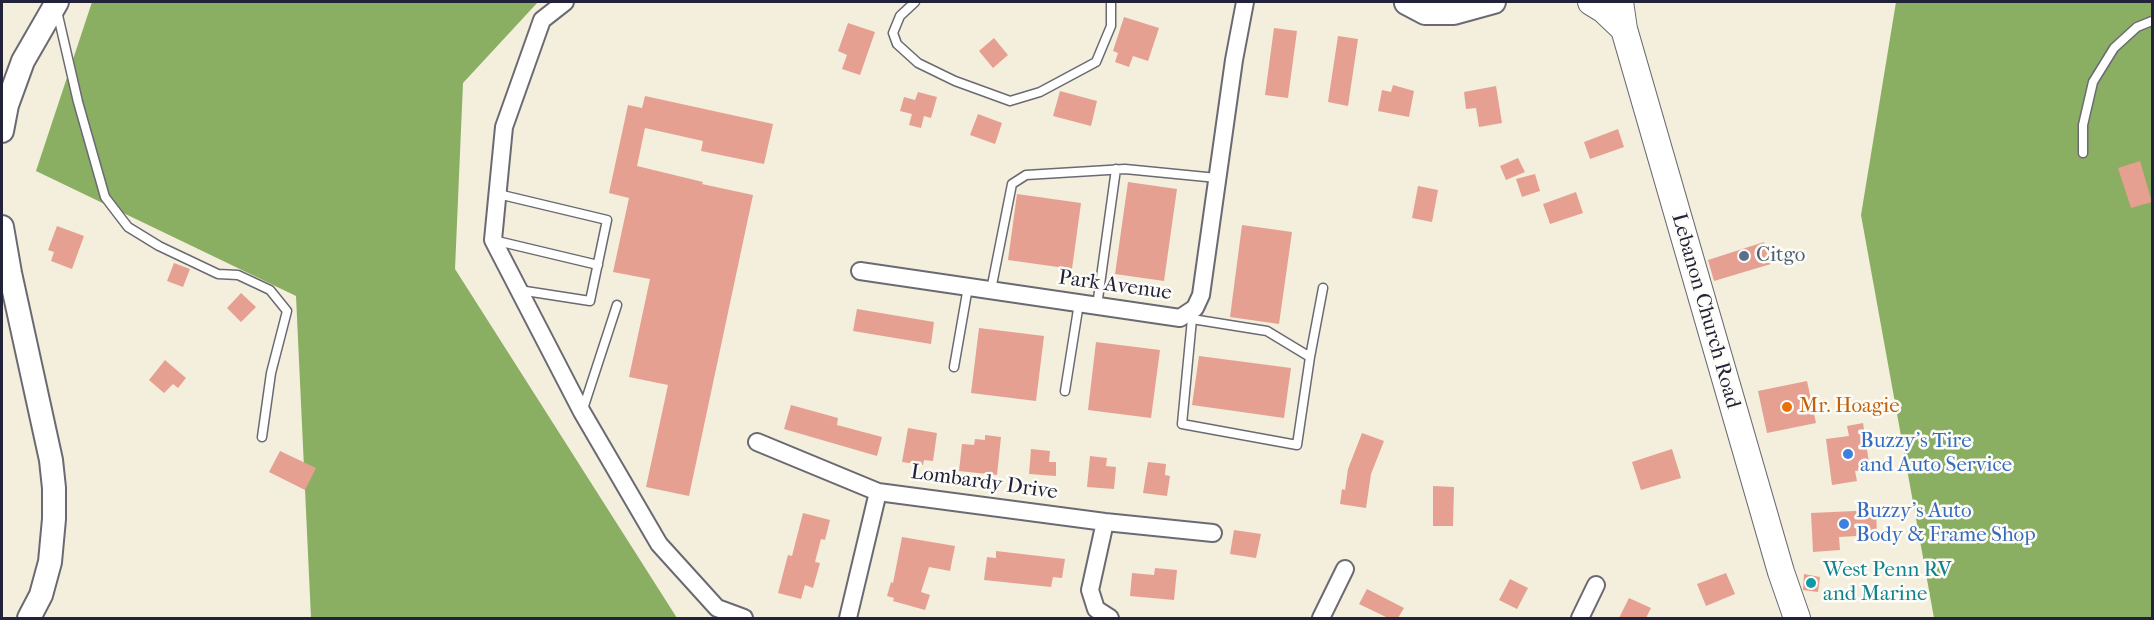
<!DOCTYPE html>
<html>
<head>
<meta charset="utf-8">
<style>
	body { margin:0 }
	#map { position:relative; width:2154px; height:620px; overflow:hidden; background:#f3efdc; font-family:"IM FELL French Canon",serif }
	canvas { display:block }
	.frame { position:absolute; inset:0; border:3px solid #22223b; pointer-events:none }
</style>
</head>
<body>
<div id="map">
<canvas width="2154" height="620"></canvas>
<div class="frame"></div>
</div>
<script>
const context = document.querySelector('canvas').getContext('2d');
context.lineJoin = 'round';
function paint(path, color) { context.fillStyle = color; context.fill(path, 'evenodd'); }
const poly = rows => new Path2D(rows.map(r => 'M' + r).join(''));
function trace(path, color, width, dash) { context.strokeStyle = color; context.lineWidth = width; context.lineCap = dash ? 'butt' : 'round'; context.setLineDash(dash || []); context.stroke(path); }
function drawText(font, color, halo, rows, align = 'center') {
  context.font = font + ' "IM FELL French Canon",serif'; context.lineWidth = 5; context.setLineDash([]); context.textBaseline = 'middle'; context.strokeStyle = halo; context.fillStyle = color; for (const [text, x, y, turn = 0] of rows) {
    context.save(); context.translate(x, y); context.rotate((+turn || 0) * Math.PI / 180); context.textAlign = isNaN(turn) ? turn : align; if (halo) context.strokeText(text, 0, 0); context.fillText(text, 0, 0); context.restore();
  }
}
paint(poly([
	[92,2,538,2,463,83,455,269,677,618,311,618,296,296,36,171],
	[1896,2,2152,2,2152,618,1934,618,1861,215]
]), '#8aae62');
paint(poly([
	[1124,17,1159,28,1148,61,1133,56,1129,67,1115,62,1118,53,1113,51],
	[848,23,875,32,860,75,842,69,847,55,838,51],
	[1274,28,1297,31,1288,98,1265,95],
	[1338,36,1358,39,1348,106,1328,102],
	[994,38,1008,55,993,68,979,51],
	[1393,85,1414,91,1409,117,1378,111,1382,90,1391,92],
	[1496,86,1502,123,1479,127,1476,108,1466,109,1464,92],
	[1060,91,1097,101,1091,126,1053,116],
	[918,92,937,97,931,118,924,116,921,128,909,125,912,114,900,111,904,97,915,100],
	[645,96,773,124,764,164,701,151,703,141,645,128,637,166,703,182,702,184,753,195,689,496,646,487,668,385,629,377,650,279,613,272,629,198,609,193,628,105,642,108],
	[978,114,1002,123,995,144,970,135],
	[1618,129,1624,147,1590,159,1584,142],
	[1518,158,1525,172,1506,180,1500,166],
	[2140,161,2152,202,2131,208,2118,168],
	[1535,174,1540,191,1522,197,1516,179],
	[1128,182,1177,189,1164,281,1115,274],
	[1418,186,1438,190,1432,222,1412,218],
	[1576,192,1583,213,1550,224,1543,204],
	[1017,194,1081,203,1072,269,1008,260],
	[1242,225,1292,232,1279,324,1230,317],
	[57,226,84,236,72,269,51,261,54,252,48,250],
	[1764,242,1771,264,1714,281,1708,260],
	[174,263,190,269,183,287,167,281],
	[241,293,256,307,241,322,227,308],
	[857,309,934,322,931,344,853,331],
	[979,328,1044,336,1036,401,971,393],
	[1096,342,1160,350,1151,418,1088,410],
	[1199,356,1291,368,1284,418,1192,405],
	[165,360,186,378,178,388,173,384,164,393,149,380],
	[1807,381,1816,423,1767,433,1758,391],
	[791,405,838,418,837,425,882,437,877,456,784,429],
	[1863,423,1870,469,1855,471,1857,481,1832,485,1826,439,1849,436,1847,426],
	[908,428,937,433,933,461,924,460,923,465,902,462],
	[1362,433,1384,441,1371,474,1366,508,1340,504,1342,489,1345,490,1348,469],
	[985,435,1001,437,997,475,959,471,962,444,974,445,975,439,985,440],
	[1031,449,1050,451,1049,462,1056,462,1056,476,1029,474],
	[1672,449,1681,478,1641,490,1632,462],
	[280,451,316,468,305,490,269,472],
	[1090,456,1107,458,1106,466,1116,467,1114,489,1087,487],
	[1148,462,1166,464,1165,475,1170,476,1167,496,1143,493],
	[1433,486,1454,487,1453,526,1433,526],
	[1876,510,1877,535,1839,537,1840,550,1813,552,1811,513],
	[803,513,830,520,825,540,821,539,815,562,820,563,813,588,805,585,801,599,778,593,788,555,792,556],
	[1234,530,1261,534,1256,558,1230,554],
	[902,537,955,546,950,571,929,567,921,592,930,595,925,610,893,601,894,598,887,596,891,582,893,583],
	[996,551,1065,559,1062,578,1053,577,1051,587,984,580,987,557,996,558],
	[1155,568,1177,570,1174,600,1130,596,1132,573,1154,575],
	[1726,573,1735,594,1706,606,1697,584],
	[1804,574,1820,577,1818,592,1803,590],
	[1510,579,1528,588,1517,609,1499,600],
	[1367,589,1404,608,1398,618,1388,618,1359,604],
	[1629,598,1651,608,1646,618,1619,618]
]), '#e6a091');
const service = poly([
	[915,2,900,16,893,33,897,44,918,63,955,81,1010,101,1040,92,1096,62,1111,26,1111,2],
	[57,11,78,102,105,197,128,227,159,246,218,274,238,275,270,290,287,311,271,373,262,437],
	[2083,153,2083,125,2093,82,2114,48,2137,27,2152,21],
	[498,194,607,220,590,301,519,290],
	[493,240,598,265],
	[991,290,1012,184,1026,175,1125,169,1217,178],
	[1097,306,1116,169],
	[1192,319,1182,424,1297,445,1310,357,1267,331,1192,319,1195,309],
	[1310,357,1323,288],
	[954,367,968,287],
	[1065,391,1079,303],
	[582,412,617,305]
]);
const minor = poly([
	[565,2,542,20,504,127,493,240,582,412,659,544,717,608,744,618],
	[860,271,1180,318,1195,308,1201,295,1234,60,1245,2],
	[757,442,878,492,1105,522,1213,533],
	[1105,522,1090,590,1096,609,1110,618],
	[848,618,878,492],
	[1321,618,1345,569],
	[1580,618,1596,585]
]);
const secondary = poly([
	[1406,3,1425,13,1454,13,1494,2],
	[2,131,7,105,23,61,57,2],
	[2,227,10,273,51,460,54,488,54,519,50,562,41,595,29,618]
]);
const primary = poly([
	[1591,2,1604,10,1624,29],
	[1620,2,1624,29,1781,572,1797,618]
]);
trace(service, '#6b6a73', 11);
trace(minor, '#6b6a73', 20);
trace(secondary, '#6b6a73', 26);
trace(primary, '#6b6a73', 28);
trace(service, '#fff', 8);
trace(minor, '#fff', 16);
trace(secondary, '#fff', 22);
trace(primary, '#fff', 26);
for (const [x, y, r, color] of [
	[1744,256,6,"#5c6f8a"],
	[1787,407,6,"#e8710a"],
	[1848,454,6,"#3f7fe0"],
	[1844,524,6,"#3f7fe0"],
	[1811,583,6,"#0f9aa8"]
]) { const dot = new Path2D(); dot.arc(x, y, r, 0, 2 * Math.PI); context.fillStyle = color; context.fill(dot); trace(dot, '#fdfcf7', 2); }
drawText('21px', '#4e5e75', '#fdfcf7', [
	["Citgo",1756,256]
], 'left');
drawText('21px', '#22223b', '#fdfcf7', [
	["Park Avenue",1115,286,8],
	["Lebanon Church Road",1705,311,74],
	["Lombardy Drive",984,483,8]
]);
drawText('21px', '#c56008', '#fdfcf7', [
	["Mr. Hoagie",1799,407]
], 'left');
drawText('21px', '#366cbe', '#fdfcf7', [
	["Buzzy's Tire",1860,442],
	["and Auto Service",1860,466],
	["Buzzy's Auto",1856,512],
	["Body & Frame Shop",1856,536]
], 'left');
drawText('21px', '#0d838f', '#fdfcf7', [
	["West Penn RV",1823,571],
	["and Marine",1823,595]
], 'left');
</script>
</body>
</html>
